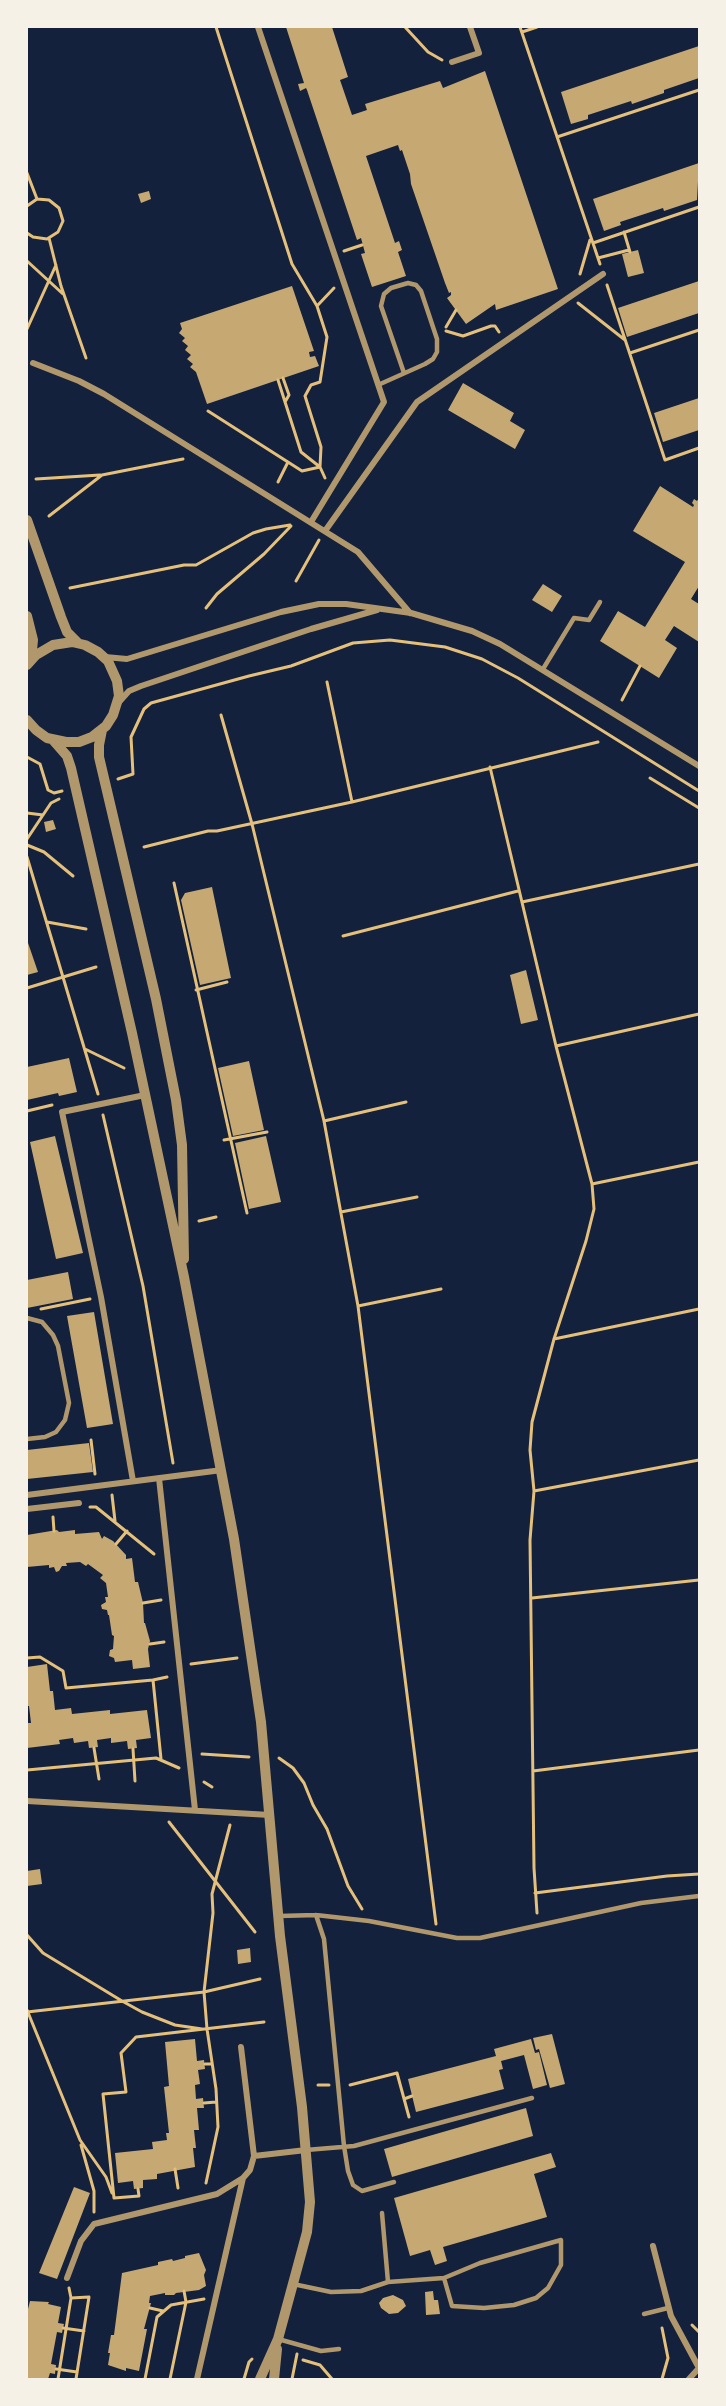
<!DOCTYPE html>
<html>
<head>
<meta charset="utf-8">
<style>
	body { margin:0 }
	#map { position:relative; width:726px; height:2406px; overflow:hidden; background:#14213d; font-family:"Asap Condensed",sans-serif }
	canvas { display:block }
	.frame { position:absolute; inset:0; border:28px solid #f6f1e7; pointer-events:none }
</style>
</head>
<body>
<div id="map">
<canvas width="726" height="2406"></canvas>
<div class="frame"></div>
</div>
<script>
const context = document.querySelector('canvas').getContext('2d');
context.lineJoin = 'round';
function paint(path, color) { context.fillStyle = color; context.fill(path, 'evenodd'); }
const poly = rows => new Path2D(rows.map(r => 'M' + r).join(''));
function trace(path, color, width, dash) { context.strokeStyle = color; context.lineWidth = width; context.lineCap = dash ? 'butt' : 'round'; context.setLineDash(dash || []); context.stroke(path); }
paint(poly([
	[286,27,332,27,348,77,340,80,352,115,367,110,365,104,440,81,443,88,485,71,558,289,496,310,495,304,466,324,447,298,451,295,451,292,449,293,445,283,411,184,410,174,402,150,400,151,398,145,366,156,395,243,399,241,402,250,398,252,406,276,372,287,361,254,365,253,361,238,357,240,307,90,306,88,300,91,298,84,304,83],
	[699,46,699,78,664,90,664,93,632,104,631,101,588,115,588,119,571,124,561,92],
	[699,163,697,200,664,211,663,208,620,222,621,225,604,231,593,199],
	[149,191,151,199,141,203,138,194],
	[638,250,644,273,628,277,622,254],
	[699,281,699,313,627,337,618,308],
	[292,286,314,351,309,352,310,357,315,356,319,366,207,404,196,372,190,367,193,364,187,359,191,355,185,350,188,346,182,341,185,338,179,333,182,329,180,323],
	[463,383,514,413,510,421,525,430,515,449,448,410],
	[699,398,699,430,663,442,654,413],
	[660,486,693,507,694,505,692,503,694,499,697,501,699,498,699,586,691,599,699,604,699,642,674,626,665,640,677,648,659,678,600,641,618,611,645,627,685,562,633,531],
	[543,584,562,596,552,612,532,600],
	[53,820,56,829,46,832,44,822],
	[212,887,231,978,200,985,181,900,185,893],
	[27,940,38,972,27,975],
	[526,970,538,1020,521,1024,510,975],
	[69,1058,77,1092,59,1096,58,1093,27,1100,27,1067],
	[249,1061,264,1130,233,1136,218,1068],
	[55,1136,83,1253,56,1259,30,1142],
	[266,1136,281,1202,249,1209,235,1143],
	[68,1272,73,1299,27,1308,27,1280],
	[94,1312,113,1424,87,1428,67,1316],
	[89,1443,93,1472,27,1479,27,1450],
	[57,1530,59,1532,75,1530,75,1534,99,1532,102,1539,104,1536,113,1541,126,1555,126,1559,132,1558,135,1582,138,1582,143,1603,144,1623,145,1623,150,1641,148,1649,150,1667,133,1669,132,1660,115,1662,114,1658,109,1656,110,1650,113,1649,114,1636,112,1635,109,1615,108,1615,107,1610,102,1609,101,1605,106,1602,105,1597,108,1597,106,1583,100,1578,103,1575,88,1564,86,1566,80,1562,66,1563,67,1566,62,1566,59,1571,56,1572,54,1567,49,1568,49,1565,27,1567,27,1535],
	[47,1664,50,1691,53,1691,55,1710,71,1708,72,1714,110,1710,110,1714,147,1710,151,1738,136,1740,137,1748,128,1749,127,1741,111,1743,111,1738,97,1740,98,1747,89,1748,88,1741,74,1743,73,1738,59,1740,60,1744,27,1748,27,1723,31,1723,29,1706,27,1706,27,1667],
	[40,1869,42,1884,27,1886,27,1871],
	[250,1948,251,1962,238,1964,237,1950],
	[552,2034,565,2084,550,2088,539,2049,536,2050,533,2038],
	[195,2039,197,2061,204,2060,205,2069,198,2070,200,2084,195,2085,196,2099,203,2098,204,2108,197,2108,199,2130,194,2130,196,2148,193,2148,195,2167,157,2174,157,2179,143,2180,143,2188,134,2189,133,2181,118,2183,115,2153,153,2149,152,2142,167,2140,166,2133,169,2133,164,2087,169,2086,165,2042],
	[531,2039,535,2053,539,2052,547,2085,533,2089,524,2055,501,2061,503,2069,499,2070,504,2089,416,2112,408,2079,496,2056,494,2049],
	[526,2108,533,2136,392,2177,384,2149],
	[551,2153,556,2167,534,2174,547,2217,443,2247,447,2261,435,2265,430,2250,410,2256,394,2198],
	[74,2187,90,2193,57,2279,39,2273],
	[199,2253,206,2270,204,2275,206,2286,199,2290,176,2293,174,2295,165,2295,165,2293,150,2296,149,2303,151,2303,144,2329,147,2329,139,2371,126,2368,126,2371,108,2365,110,2353,108,2353,111,2335,114,2335,122,2273,158,2265,158,2262,172,2259,173,2261,185,2258,185,2256],
	[433,2291,434,2300,438,2300,440,2314,426,2315,425,2292],
	[393,2295,403,2300,406,2306,398,2313,389,2314,381,2308,379,2303,383,2298],
	[30,2301,49,2302,48,2304,61,2307,58,2323,64,2324,63,2328,62,2333,57,2332,51,2364,56,2365,55,2374,50,2373,48,2379,27,2379,27,2313]
]), '#c6a872');
trace(poly([
	[216,27,292,264,317,306],
	[405,27,428,52,442,60],
	[520,27,600,264],
	[522,32,537,27],
	[557,137,699,90],
	[27,173,37,199],
	[27,206,37,199,49,200,59,208,63,221,58,232,47,239,33,237,27,233],
	[624,232,630,252],
	[49,238,61,286,86,358],
	[593,243,699,207],
	[344,251,362,245],
	[598,258,629,250],
	[27,261,63,294],
	[580,274,590,240],
	[607,285,665,460,699,448],
	[578,303,625,340],
	[446,327,456,310],
	[27,329,56,265],
	[446,331,463,336,491,326,495,326,499,332],
	[630,353,699,330],
	[283,378,289,395,285,402],
	[278,380,301,452,320,467,325,478],
	[208,411,302,471,320,467,321,447,305,396,311,385,320,382,327,337,317,306,334,288],
	[36,479,100,475],
	[278,482,288,462],
	[49,516,102,475,183,459],
	[296,581,319,540],
	[70,588,184,565,196,565,253,533,266,529,290,525],
	[206,608,217,594,264,554,291,526],
	[327,682,352,802],
	[622,700,640,666],
	[221,715,252,824,324,1121,358,1306,436,1924],
	[27,757,40,764,48,790,54,793,62,791],
	[490,767,556,1046,592,1184,594,1209,586,1241,554,1339,532,1422,530,1450,534,1491,530,1540,534,1868,537,1913],
	[650,778,699,808],
	[118,779,133,774,131,737,144,709,151,703,249,676,291,666,353,643,390,640,445,647,482,659,518,678,699,791],
	[27,813,43,815],
	[27,839,51,803,59,799],
	[27,845,44,852,73,876],
	[144,847,208,831,217,831,352,802,598,742],
	[27,857,98,1094],
	[174,883,247,1213],
	[522,902,699,864],
	[47,922,86,929],
	[343,936,518,891],
	[27,988,96,967],
	[196,990,227,982],
	[556,1046,699,1014],
	[85,1049,124,1068],
	[27,1111,52,1105],
	[103,1115,143,1286,173,1463],
	[324,1121,406,1102],
	[224,1140,267,1132],
	[592,1184,699,1162],
	[341,1212,417,1197],
	[199,1221,216,1217],
	[358,1306,441,1289],
	[41,1309,90,1299],
	[554,1339,699,1309],
	[91,1440,95,1474],
	[534,1491,699,1460],
	[112,1495,115,1521],
	[90,1507,96,1507,154,1554],
	[53,1517,54,1531],
	[116,1544,127,1531],
	[532,1598,699,1580],
	[143,1603,161,1600],
	[150,1644,164,1642],
	[27,1658,40,1657,63,1671,66,1688,153,1680,161,1759],
	[191,1664,237,1658],
	[153,1680,167,1677],
	[94,1748,99,1779],
	[133,1749,135,1781],
	[202,1754,249,1757],
	[279,1758,293,1768,304,1783,313,1805,327,1829,348,1886,362,1909],
	[27,1770,156,1758,179,1768],
	[533,1771,699,1750],
	[204,1782,212,1787],
	[169,1822,255,1932],
	[535,1893,667,1876,699,1874],
	[27,1935,43,1953,122,2001,142,2012,175,2025,202,2029],
	[27,2010,80,2140,106,2177,112,2193],
	[27,2012,204,1992,260,1979],
	[205,2064,212,2064],
	[318,2085,329,2085],
	[350,2085,397,2073,409,2117],
	[404,2099,412,2096],
	[204,2103,216,2102],
	[81,2145,94,2191,94,2212],
	[175,2169,178,2188],
	[206,2183,218,2127,216,2089,207,2029,204,1992,213,1913,212,1894,230,1825],
	[138,2189,139,2196,114,2198,103,2094,126,2092,121,2053,136,2037,264,2022],
	[71,2298,89,2297,76,2379],
	[150,2308,163,2311],
	[692,2325,699,2332],
	[63,2328,84,2331],
	[303,2360,320,2365,332,2379],
	[56,2369,77,2372],
	[58,2379,71,2298,69,2288],
	[145,2379,157,2317,171,2305,204,2299],
	[170,2379,186,2302,184,2291],
	[244,2379,249,2362,252,2359],
	[292,2379,297,2354],
	[662,2379,668,2358,662,2328]
]), '#e5c07b', 3);
trace(poly([
	[378,385,425,364,433,359,437,352,437,339,421,291,416,285,408,283,391,288,384,294,381,306,404,373],
	[543,669,574,618,589,620,600,602],
	[27,1318,42,1322,53,1335,58,1346,69,1403,65,1420,56,1432,45,1437,27,1439],
	[316,1915,324,1939,344,2146,348,2171,353,2185,362,2191,394,2182],
	[279,1916,316,1915,369,1921,457,1938,480,1938,641,1903,699,1896],
	[306,2150,354,2146,532,2098],
	[382,2213,388,2282],
	[293,2284,331,2292,361,2291,388,2282,444,2278,480,2263,561,2240,561,2265,548,2288,536,2298,514,2305,484,2308,452,2306,444,2278],
	[644,2314,668,2308],
	[278,2339,321,2351,339,2349]
]), '#b1986c', 4.5);
trace(poly([
	[258,27,384,402,311,522],
	[452,62,479,53,470,27],
	[33,363,79,381,104,394,358,552,410,613],
	[325,531,417,402,603,274],
	[105,657,127,659,281,612,319,604,346,604,411,613,472,631,500,644,699,766],
	[120,701,129,691,141,686,311,629,377,610],
	[159,1478,195,1810],
	[133,1481,101,1297,62,1112,145,1095],
	[27,1495,222,1470],
	[27,1509,79,1503],
	[27,1801,270,1815],
	[254,2156,306,2150],
	[653,2246,671,2316,699,2368,689,2379],
	[67,2278,81,2241,94,2224,217,2194,243,2178,250,2170,254,2156,241,2047],
	[197,2379,243,2178]
]), '#b1986c', 6);
trace(poly([
	[27,520,61,617,67,632,78,643],
	[27,616,33,640,31,660],
	[27,665,36,655,53,645,72,642,85,645,98,652,108,661,117,681,119,696,113,715,106,726,92,737,79,742,66,742,47,738,36,730,27,720],
	[102,730,99,745,99,757,156,999,176,1100,182,1145,184,1259],
	[53,740,67,756,71,768,132,1033,184,1277,234,1539,261,1722,280,1936,302,2107,310,2202,307,2232,278,2339,260,2379],
	[274,2379,277,2349]
]), '#b1986c', 10);
</script>
</body>
</html>
